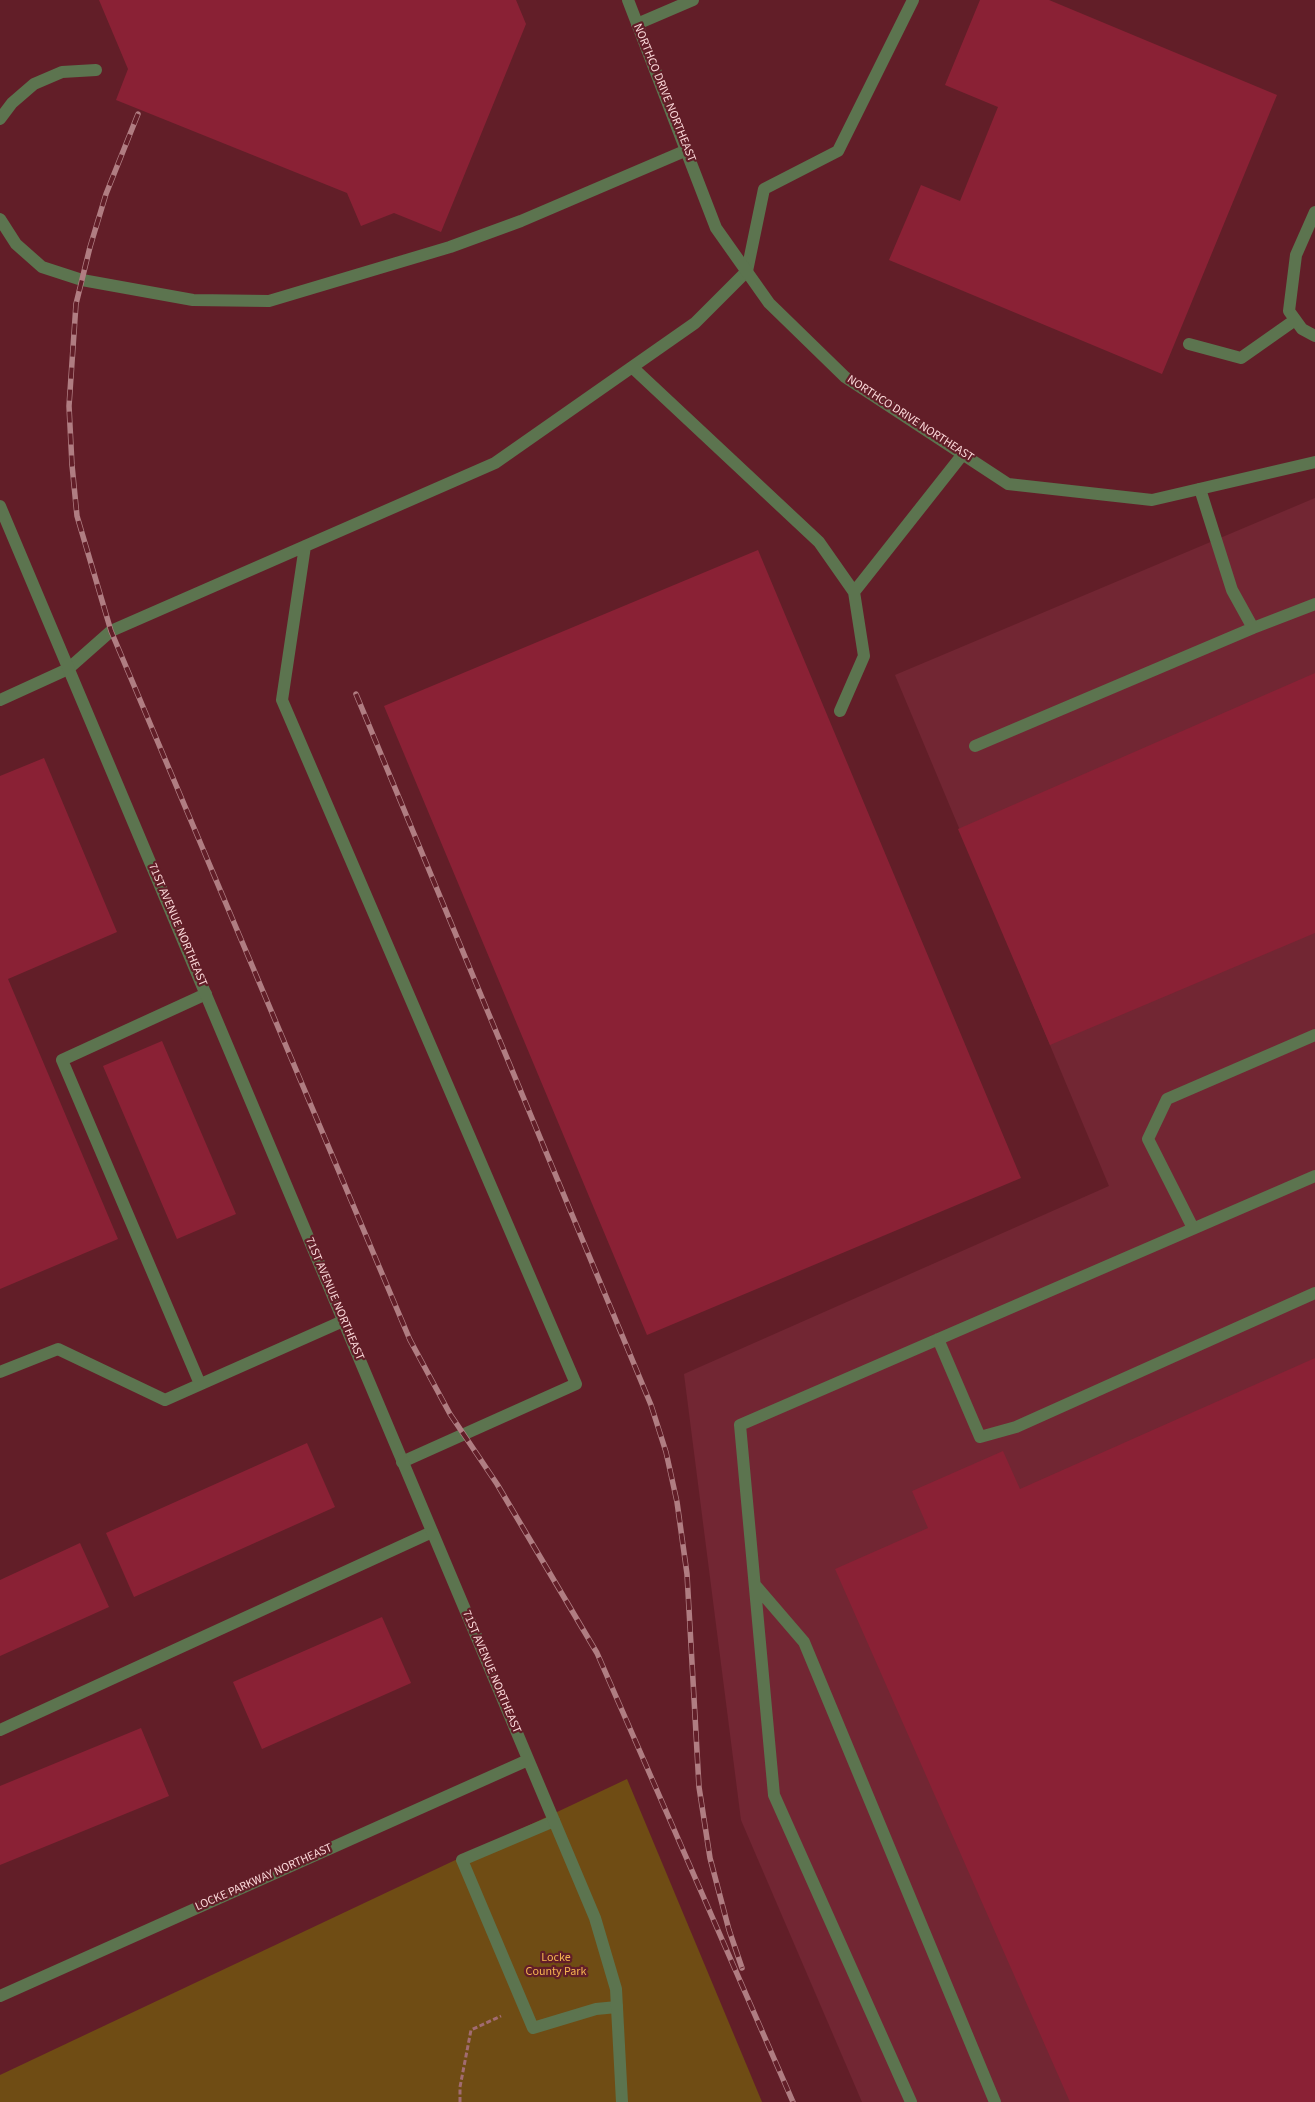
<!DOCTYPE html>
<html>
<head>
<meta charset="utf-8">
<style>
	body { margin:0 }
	canvas { display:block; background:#621e28 }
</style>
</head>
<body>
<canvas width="1315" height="2102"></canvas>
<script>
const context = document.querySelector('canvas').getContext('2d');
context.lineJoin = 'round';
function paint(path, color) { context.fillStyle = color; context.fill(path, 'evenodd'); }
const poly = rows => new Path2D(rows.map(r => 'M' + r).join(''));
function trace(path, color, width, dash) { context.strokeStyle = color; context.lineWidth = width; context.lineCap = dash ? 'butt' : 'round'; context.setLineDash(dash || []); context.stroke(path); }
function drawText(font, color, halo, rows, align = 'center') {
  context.font = font + ' "Source Sans 3",sans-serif'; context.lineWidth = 4.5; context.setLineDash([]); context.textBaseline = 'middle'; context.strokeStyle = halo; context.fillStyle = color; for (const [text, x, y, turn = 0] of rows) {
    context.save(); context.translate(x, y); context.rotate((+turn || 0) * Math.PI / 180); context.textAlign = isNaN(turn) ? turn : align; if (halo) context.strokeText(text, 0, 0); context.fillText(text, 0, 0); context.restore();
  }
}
paint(poly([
	[1315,498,1315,2102,862,2102,741,1820,684,1374,1109,1186,895,675]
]), '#722633');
paint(poly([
	[627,1779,762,2102,0,2102,0,2075]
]), '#6f4c14');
paint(poly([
	[99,0,516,0,526,24,441,232,394,213,361,226,347,193,116,100,128,69],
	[980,0,1049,0,1277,95,1162,374,889,260,921,185,960,201,998,107,945,85],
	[758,550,1021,1178,647,1335,384,706],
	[1315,673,1315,933,1050,1045,958,829],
	[44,758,117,932,8,979,118,1239,0,1289,0,776],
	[162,1041,236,1214,177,1239,103,1066],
	[1315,1358,1315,2102,1070,2102,835,1569,928,1528,912,1491,1003,1451,1020,1489],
	[307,1443,335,1507,134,1597,106,1533],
	[80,1543,109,1607,0,1656,0,1580],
	[382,1617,411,1683,262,1749,233,1682],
	[141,1728,169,1796,0,1865,0,1786]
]), '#8a2135');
trace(poly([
	[460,2102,460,2087,471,2030,501,2016]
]), '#a16b71', 3, [5, 2.5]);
trace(poly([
	[637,24,693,0],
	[0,119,12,103,34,84,62,72,96,70],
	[1315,212,1296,255,1289,311,1302,329,1315,336],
	[0,219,16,244,42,267,82,280,193,300,269,301,450,247,521,221,687,150],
	[1189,344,1241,358,1295,320],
	[632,367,819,542,854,592,963,454],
	[1200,489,1232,590,1253,628,1315,604],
	[305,546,282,700,576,1384,402,1462],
	[0,700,68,669,111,631,495,463,695,323,747,271,764,189,838,151,913,0],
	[840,711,864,656,854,592],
	[975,746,1253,628],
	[1193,1228,1148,1139,1167,1099,1315,1035],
	[938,1339,980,1437,1016,1427,1315,1293],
	[0,1372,58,1349,165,1400,343,1321],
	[200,1384,62,1060,206,994],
	[755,1585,804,1642,995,2102],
	[0,1730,432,1532],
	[554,1821,462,1860,533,2028,596,2009,617,2007],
	[911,2102,774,1795,740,1425,1315,1176]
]), '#5c744f', 12);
trace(poly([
	[628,0,716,228,769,303,845,377,1008,484,1152,500,1315,462],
	[0,506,595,1918,616,1989,622,2102],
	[0,1996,528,1760]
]), '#5c744f', 12);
const rail = poly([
	[138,114,106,194,90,247,76,304,69,406,72,465,77,516,111,631,410,1340,450,1414,497,1484,597,1653,793,2102],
	[356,694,651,1405,666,1452,677,1502,687,1574,699,1787,710,1858,729,1930,742,1968]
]);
trace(rail, '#b07d82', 5.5);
trace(rail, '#621e28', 4, [11]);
drawText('12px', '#fbd8d9', '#621e28', [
	["NORTHCO DRIVE NORTHEAST",664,93,68],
	["NORTHCO DRIVE NORTHEAST",910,419,33],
	["71ST AVENUE NORTHEAST",177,925,67],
	["71ST AVENUE NORTHEAST",334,1299,67],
	["71ST AVENUE NORTHEAST",491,1672,67],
	["LOCKE PARKWAY NORTHEAST",264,1878,-24]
]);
drawText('12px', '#f5b452', '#621e28', [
	["Locke",556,1958],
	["County Park",556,1972]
]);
</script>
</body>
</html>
